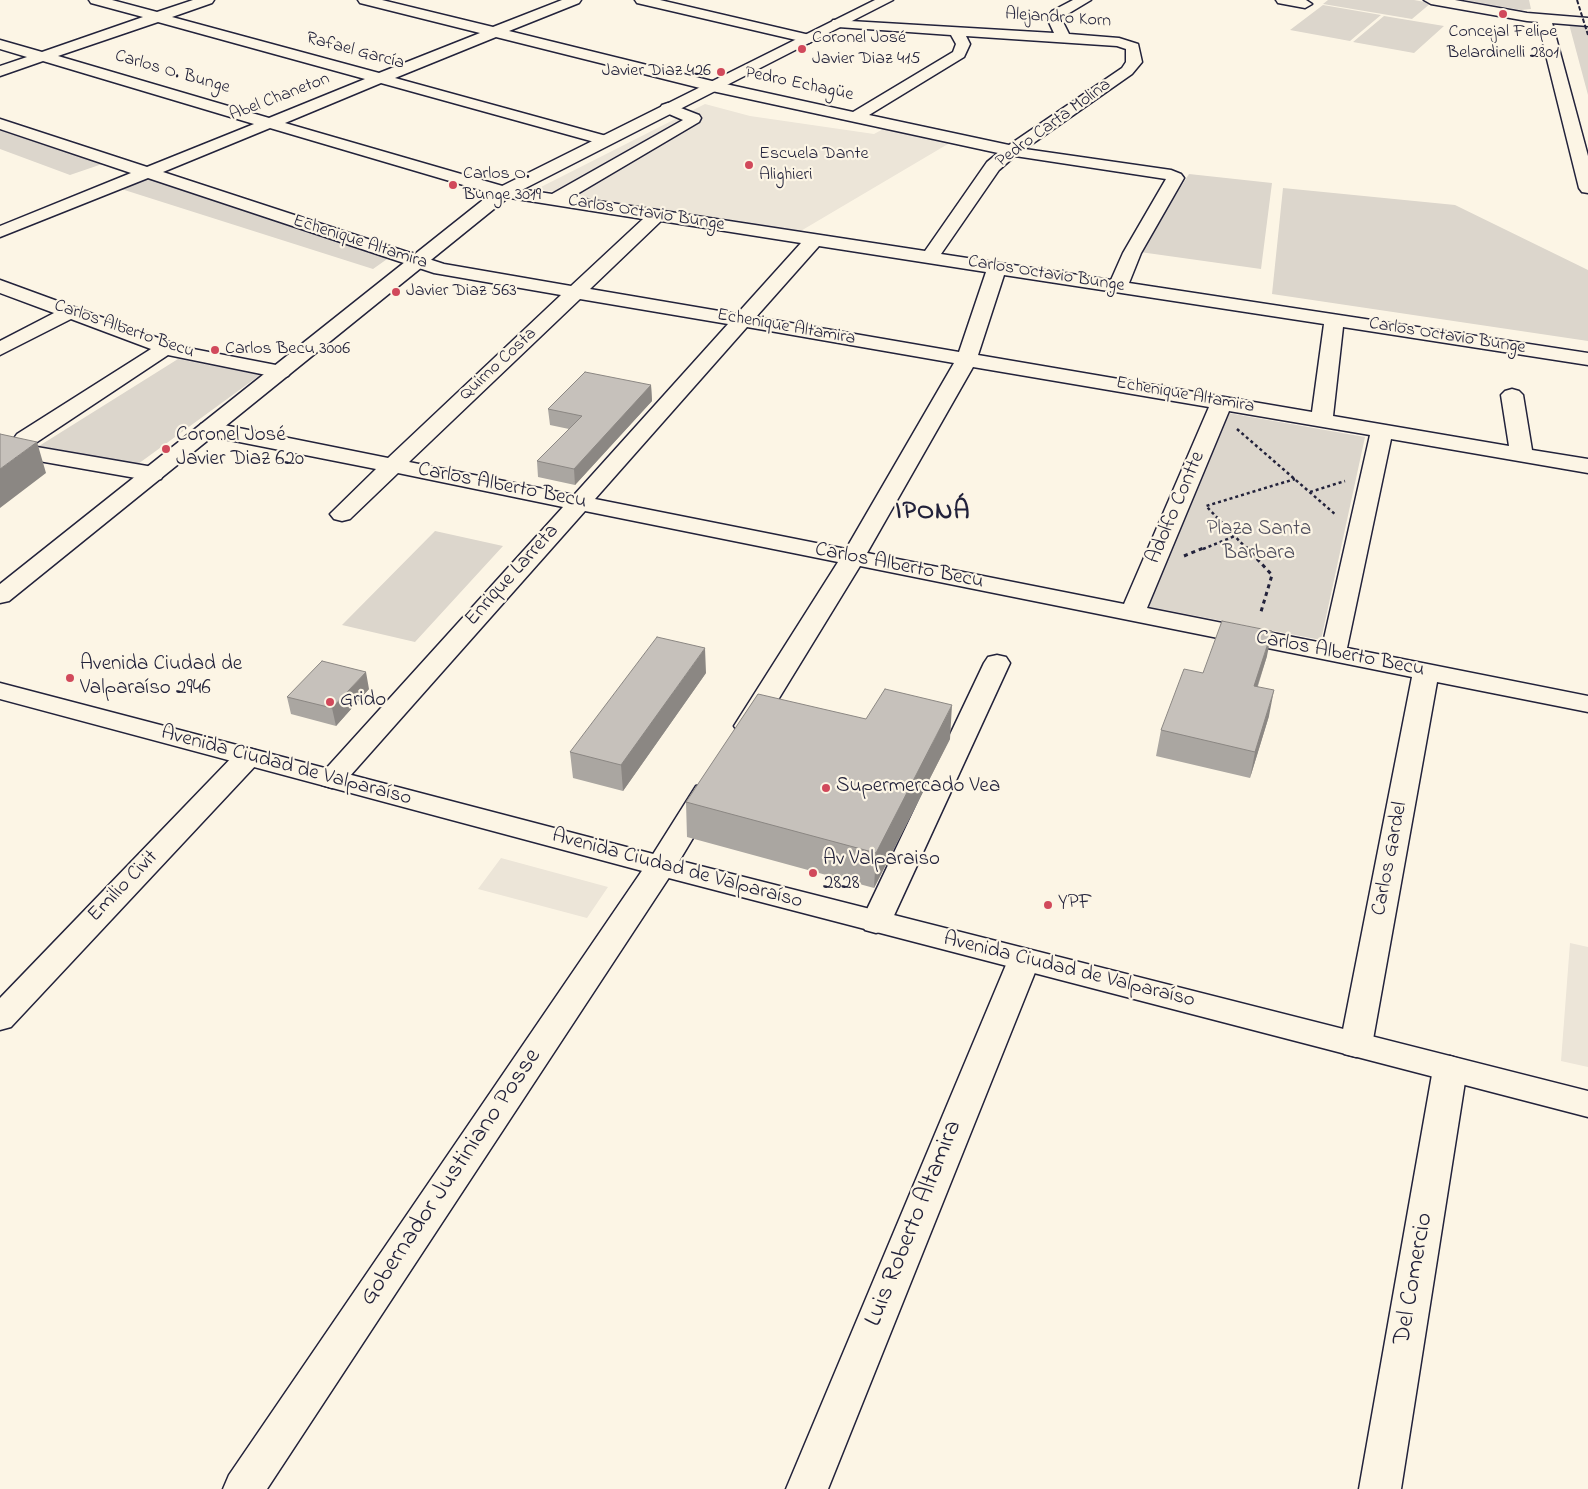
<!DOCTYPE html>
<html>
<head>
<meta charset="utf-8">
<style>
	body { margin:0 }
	canvas { display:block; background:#fcf5e5 }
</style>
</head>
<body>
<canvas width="1588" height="1489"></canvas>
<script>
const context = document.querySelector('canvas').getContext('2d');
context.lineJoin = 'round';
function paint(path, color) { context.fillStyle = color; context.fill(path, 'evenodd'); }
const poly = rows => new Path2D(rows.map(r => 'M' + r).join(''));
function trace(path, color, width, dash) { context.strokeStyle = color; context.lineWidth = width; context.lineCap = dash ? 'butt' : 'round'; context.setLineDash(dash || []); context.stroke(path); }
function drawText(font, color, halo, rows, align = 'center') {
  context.font = font + ' "Indie Flower",sans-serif'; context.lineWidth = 4.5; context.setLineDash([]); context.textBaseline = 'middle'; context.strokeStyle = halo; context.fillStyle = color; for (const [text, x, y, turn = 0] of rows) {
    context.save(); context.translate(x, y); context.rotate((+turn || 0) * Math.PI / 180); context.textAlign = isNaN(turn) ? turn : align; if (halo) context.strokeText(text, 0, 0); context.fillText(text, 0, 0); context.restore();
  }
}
paint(poly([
	[705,104,750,116,874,134,887,127,953,141,799,232,537,189],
	[501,858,608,887,587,918,478,889],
	[1570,943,1588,947,1588,1067,1561,1061]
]), '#ece5d8');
paint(poly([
	[1328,0,1414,0,1431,3,1412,19,1323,4],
	[1464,0,1529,0,1531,9,1521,10],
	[1323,5,1381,15,1350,41,1290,30],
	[1384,16,1444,26,1414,53,1353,42],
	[1569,24,1588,24,1588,95],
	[0,128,108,162,70,175,0,149],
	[1189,174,1272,183,1261,269,1140,252],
	[146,176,390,257,373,269,115,187],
	[1283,188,1455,205,1588,270,1588,341,1272,294],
	[178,359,260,375,138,464,39,446],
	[1228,413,1365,437,1321,640,1145,606],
	[435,531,503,546,415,642,342,625]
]), '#dcd6cc');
const minor = poly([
	[89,0,112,0,157,12,193,0,214,0,212,3,172,17,379,73,480,33,360,3,358,0,382,0,493,27,562,0,581,0,579,3,509,31,712,81,853,112,953,52,956,44,951,35,838,27,831,23,833,20,1054,33,1047,18,1052,11,1073,0,1091,0,1061,18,1069,34,1119,38,1138,44,1142,62,1132,74,1025,149,1171,170,1181,174,1184,178,1141,253,1129,283,1588,353,1588,365,1343,327,1333,416,1509,446,1501,395,1505,391,1512,389,1519,391,1523,395,1532,450,1588,459,1588,473,1391,439,1347,648,1588,696,1588,712,1437,682,1372,1045,1368,1054,1356,1057,1344,1054,1340,1045,1412,677,860,566,762,726,758,732,748,734,738,732,734,726,838,562,585,511,342,785,332,788,322,785,318,779,322,773,563,507,398,473,350,519,342,521,334,519,330,514,376,469,209,436,201,434,198,429,201,424,209,422,388,458,561,295,434,273,148,178,0,237,0,226,131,173,0,129,0,119,147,167,254,124,43,61,0,76,0,66,27,57,0,49,0,40,42,52,143,17,91,3,89,0],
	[158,22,365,79,269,118,58,56,158,22],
	[966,36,1117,46,1126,49,1126,62,1122,68,1009,145,869,115,964,57,970,44,966,36],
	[496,37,712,91,998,153,987,162,925,251,572,197,699,122,701,118,699,115,668,103,662,105,660,108,662,111,683,120,552,194,506,187,285,123,381,83,598,143,610,143,612,140,610,137,395,78,496,37],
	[270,128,504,197,643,219,571,286,444,264,163,172,270,128],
	[1015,156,1166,179,1123,253,1111,280,941,254,999,170,1015,156],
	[661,221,801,243,737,314,590,289,661,221],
	[819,246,986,272,959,352,756,317,819,246],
	[1004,275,1324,324,1312,412,978,355,1004,275],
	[580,299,728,324,574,495,409,462,580,299],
	[747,327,954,363,846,549,595,499,747,327],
	[973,367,1209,407,1124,604,867,553,973,367],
	[1229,411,1370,435,1323,643,1147,608,1229,411],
	[635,0,660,0,814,36,816,39,809,43,637,3,635,0],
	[1276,0,1306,0,1312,4,1305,8,1278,3,1276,0],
	[1544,15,1551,19,1588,156,1588,193,1582,192,1579,188,1537,19,1544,15],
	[0,280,183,347,281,366,288,368,291,372,288,376,281,378,168,355,31,446,153,467,161,469,164,474,161,479,153,481,16,457,7,448,17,434,151,349,71,319,0,355,0,341,54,313,0,293,0,280],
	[997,655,1006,657,1010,663,891,922,887,930,876,933,865,930,861,922,984,663,988,657,997,655],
	[248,748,258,751,262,757,258,763,11,1027,0,1030,0,998,238,751,248,748],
	[706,784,716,786,720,793,672,873,267,1489,223,1489,229,1475,650,859,696,786,706,784],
	[1024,949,1035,952,1040,960,828,1489,786,1489,1008,960,1013,952,1024,949],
	[1450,1056,1462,1060,1467,1069,1401,1489,1359,1489,1433,1069,1438,1060,1450,1056]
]);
const major = poly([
	[875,0,893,0,510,196,9,601,0,603,0,584,498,188,875,0],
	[1424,0,1455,0,1527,13,1588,18,1588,26,1527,21,1431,4,1424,0],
	[0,683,661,856,1588,1091,1588,1117,661,876,0,699,0,683]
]);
trace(minor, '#22223b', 3);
trace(major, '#22223b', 3);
trace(poly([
	[1237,429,1336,515],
	[1310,492,1345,481],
	[1203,549,1235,536],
	[1247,549,1206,506,1295,479]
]), '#22223b', 2.5, [3, 3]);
trace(poly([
	[1246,547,1272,575,1260,615],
	[1184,556,1206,547]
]), '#22223b', 3, [4, 4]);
paint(minor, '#fcf5e5');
paint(major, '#fcf5e5');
trace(poly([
	[1577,0,1588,35]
]), '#22223b', 2, [4.5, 2]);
paint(poly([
	[651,385,652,401,575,485,538,477,537,461,569,429,550,425,548,409],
	[1267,656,1258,686,1269,716,1250,778,1156,756,1161,730,1203,673],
	[706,673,623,791,573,778,570,752],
	[369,689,336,726,291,714,287,697],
	[950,739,874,888,687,837,686,802]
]), '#aaa6a1');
paint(poly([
	[651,385,652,401,575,485,574,469],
	[37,442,46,473,0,508,0,469],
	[1272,631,1267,656,1249,712,1254,686],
	[705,648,706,673,623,791,621,765],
	[366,672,369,689,336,726,332,708],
	[1274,690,1269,716,1250,778,1255,752],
	[952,705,950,739,874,888,876,853]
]), '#8b8783');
const building = poly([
	[585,372,651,385,574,469,537,461,582,416,548,409,585,372],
	[0,434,37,442,0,469,0,434],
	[1222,621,1272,631,1254,686,1274,690,1255,752,1161,730,1184,669,1203,673,1222,621],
	[657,637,705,648,621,765,570,752,657,637],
	[322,661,366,672,332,708,287,697,322,661],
	[885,689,952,705,876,853,686,802,758,694,866,719,885,689]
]);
paint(building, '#c6c1bb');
trace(building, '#8b8783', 1);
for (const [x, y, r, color] of [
	[1503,14,5,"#d1495b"],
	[802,49,5,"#d1495b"],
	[721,72,5,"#d1495b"],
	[749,165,5,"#d1495b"],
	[453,185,5,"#d1495b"],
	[396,292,5,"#d1495b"],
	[215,350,5,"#d1495b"],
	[166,449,5,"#d1495b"],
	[70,678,5,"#d1495b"],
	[330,702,5,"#d1495b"],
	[826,788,5,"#d1495b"],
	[813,873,5,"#d1495b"],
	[1048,905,5,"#d1495b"]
]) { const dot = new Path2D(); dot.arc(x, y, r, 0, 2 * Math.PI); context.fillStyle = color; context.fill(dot); trace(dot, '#fcf5e5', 2); }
drawText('18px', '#22223b', '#fcf5e5', [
	["Alejandro Korn",1058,19,4],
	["Rafael García",355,52,15],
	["Carlos O. Bunge",172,73,16],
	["Pedro Echagüe",799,85,12],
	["Abel Chaneton",280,98,-21],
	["Pedro Carta Molina",1054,124,-36],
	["Carlos Octavio Bunge",646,214,9],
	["Echenique Altamira",360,243,18],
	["Carlos Octavio Bunge",1046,275,9],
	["Echenique Altamira",786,328,10],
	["Carlos Alberto Becu",124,330,19],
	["Carlos Octavio Bunge",1447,337,9],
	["Quirno Costa",499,365,-43],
	["Echenique Altamira",1185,396,10]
]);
drawText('18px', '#22223b', '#fcf5e5', [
	["Concejal Felipe",1503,33,"center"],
	["Belardinelli 2801",1503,54,"center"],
	["Coronel José",812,39],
	["Javier Diaz 415",812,60],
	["Javier Diaz 426",711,72,"right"],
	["Escuela Dante",759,155],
	["Alighieri",759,176],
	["Carlos O.",463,175],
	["Bunge 3019",463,196],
	["Javier Diaz 563",406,292],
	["Carlos Becu 3006",225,350]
], 'left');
drawText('21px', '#22223b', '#fcf5e5', [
	["Coronel José",176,437],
	["Javier Diaz 620",176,461],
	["Avenida Ciudad de",80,666],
	["Valparaíso 2946",80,690],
	["Grido",340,702],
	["Supermercado Vea",836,788],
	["Av Valparaiso",823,861],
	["2828",823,885],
	["YPF",1058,905]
], 'left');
drawText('21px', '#22223b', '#fcf5e5', [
	["Carlos Alberto Becu",502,487,11],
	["Adolfo Contte",1177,508,-67],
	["Carlos Alberto Becu",899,567,11],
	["Enrique Larreta",513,576,-48],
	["Carlos Alberto Becu",1340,655,11],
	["Avenida Ciudad de Valparaíso",286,767,15],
	["Carlos Gardel",1391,859,-79],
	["Avenida Ciudad de Valparaíso",677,870,15],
	["Emilio Civit",124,887,-46],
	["Avenida Ciudad de Valparaíso",1069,971,14]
]);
drawText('21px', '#504f5f', '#fcf5e5', [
	["Plaza Santa",1259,531],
	["Barbara",1259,555]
]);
drawText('25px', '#22223b', '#fcf5e5', [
	["Gobernador Justiniano Posse",452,1178,-56],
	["Luis Roberto Altamira",915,1224,-68],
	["Del Comercio",1415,1279,-80]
]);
context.letterSpacing = '1px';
drawText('bold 26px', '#22223b', '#fcf5e5', [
	["IPONÁ",933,514]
]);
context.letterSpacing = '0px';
</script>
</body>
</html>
